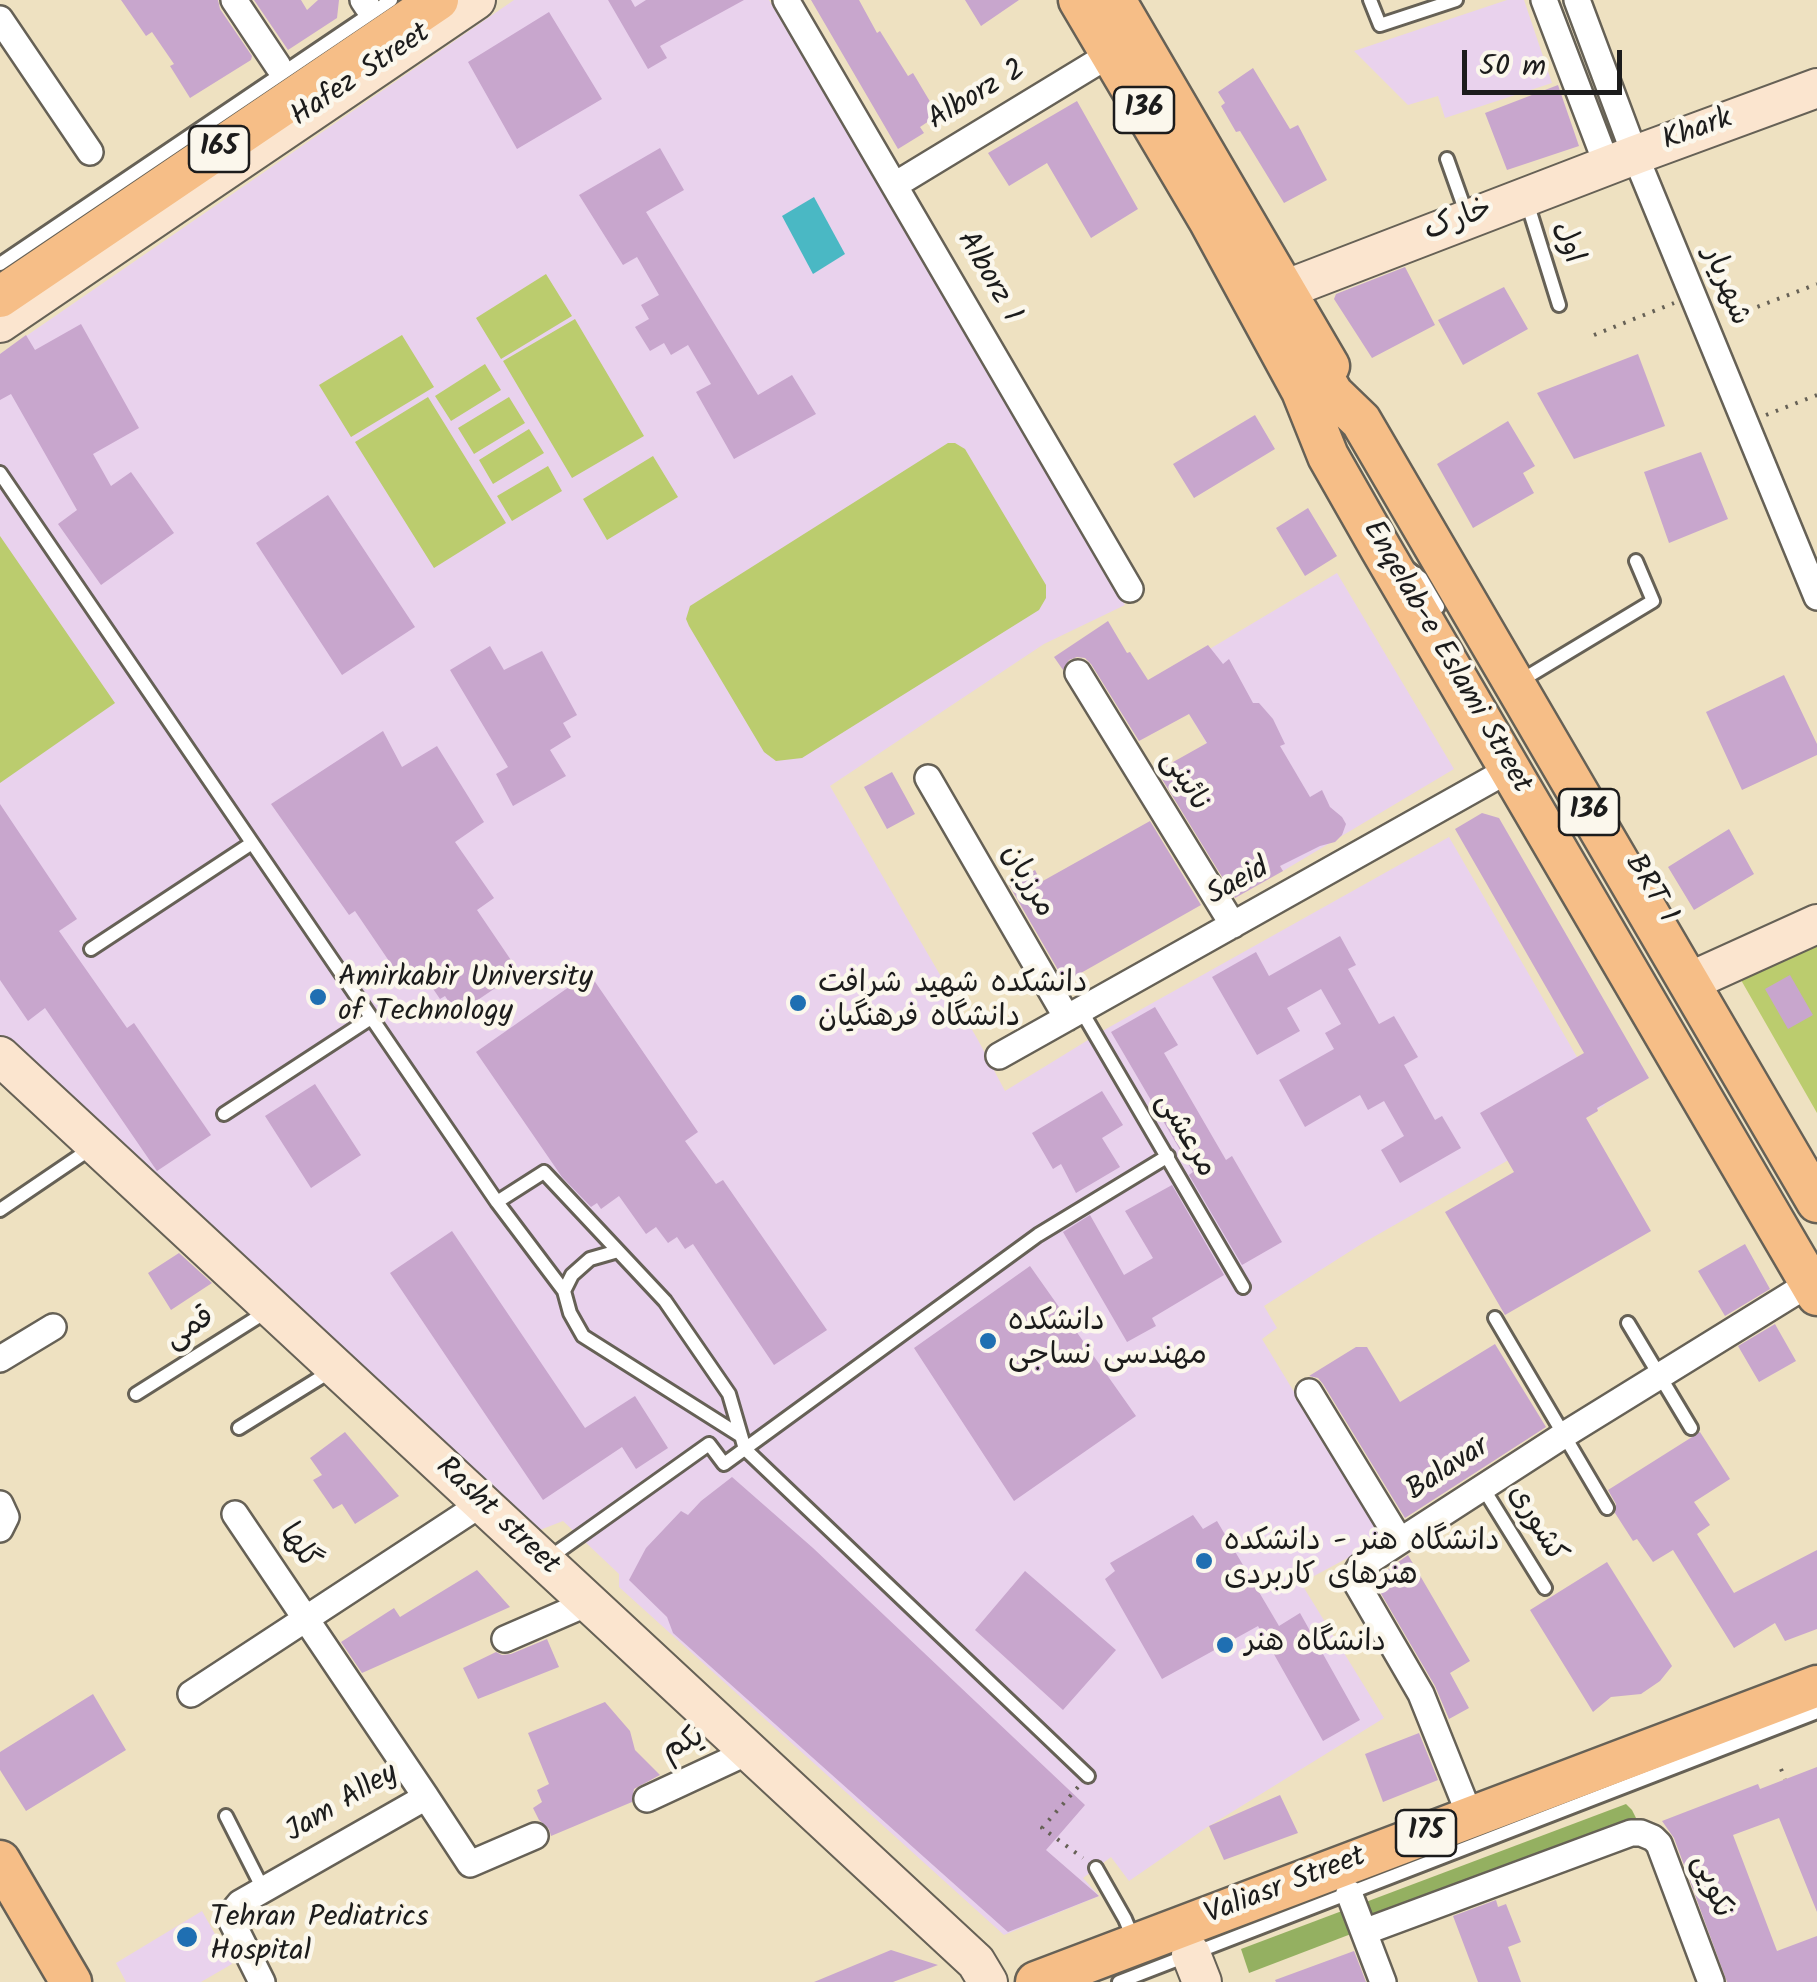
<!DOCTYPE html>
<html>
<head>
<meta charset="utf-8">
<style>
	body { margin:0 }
	#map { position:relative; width:1817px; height:1982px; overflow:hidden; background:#eee1c1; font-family:Kalam,sans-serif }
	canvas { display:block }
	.scale { position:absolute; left:1462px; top:50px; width:160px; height:45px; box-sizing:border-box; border:5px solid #1c1c1c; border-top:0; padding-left:12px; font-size:30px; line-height:35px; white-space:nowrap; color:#1c1c1c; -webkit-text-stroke:8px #fbf7ec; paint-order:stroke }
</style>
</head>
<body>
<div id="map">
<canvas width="1817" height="1982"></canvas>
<div class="scale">50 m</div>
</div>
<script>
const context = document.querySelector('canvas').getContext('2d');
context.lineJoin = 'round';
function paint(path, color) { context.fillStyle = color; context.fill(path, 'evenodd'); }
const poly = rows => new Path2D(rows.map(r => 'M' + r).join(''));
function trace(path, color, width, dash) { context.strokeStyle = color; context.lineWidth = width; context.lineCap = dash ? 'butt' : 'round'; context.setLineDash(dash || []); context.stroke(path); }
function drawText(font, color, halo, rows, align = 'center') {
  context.font = font + ' Kalam,"Playpen Sans Arabic",sans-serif'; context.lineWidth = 9; context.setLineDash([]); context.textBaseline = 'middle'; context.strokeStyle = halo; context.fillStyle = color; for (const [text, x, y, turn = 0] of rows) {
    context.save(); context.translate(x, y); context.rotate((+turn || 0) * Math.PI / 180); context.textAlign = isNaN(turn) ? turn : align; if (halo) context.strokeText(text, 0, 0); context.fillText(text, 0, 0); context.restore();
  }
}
paint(poly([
	[514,0,769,0,1125,605,1044,644,830,786,978,1040,1005,1091,1106,1029,1449,837,1605,1105,1363,1243,1264,1306,1277,1328,1262,1339,1383,1539,1301,1583,1384,1718,1206,1828,1129,1881,1111,1857,1083,1878,1099,1896,1004,1935,619,1587,619,1574,563,1521,540,1530,0,1039,0,354],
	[1507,0,1524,0,1552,83,1445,118,1438,96,1408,105,1354,51],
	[1337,573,1454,769,1283,871,1166,675],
	[202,1911,232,1964,201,1982,126,1982,116,1963]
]), '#e9d2ed');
paint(poly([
	[546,274,572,316,501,359,476,318],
	[575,319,644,436,572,478,503,361],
	[402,335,434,387,351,437,319,385],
	[485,364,501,390,451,421,435,396],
	[428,397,506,523,434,568,355,442],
	[509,397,525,423,474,454,458,428],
	[529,429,544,453,493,484,479,460],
	[948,443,955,443,965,449,1046,585,1046,598,1039,610,802,758,776,761,764,752,689,626,686,619,690,606],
	[653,456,678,497,607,540,583,499],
	[548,466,562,491,512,521,497,496],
	[0,536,115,703,0,783],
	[1817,939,1817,1113,1737,973]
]), '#bbcc6e');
paint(poly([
	[1626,1804,1632,1810,1637,1820,1631,1827,1249,1973,1241,1949]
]), '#94b061');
paint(poly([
	[814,197,845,254,813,274,782,216]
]), '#4ab8c4');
paint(poly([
	[121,0,218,0,220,9,252,56,251,60,190,98,170,66,174,64,152,32,146,36],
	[254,0,301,0,307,10,318,0,339,0,337,18,288,50],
	[608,0,631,0,635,7,646,0,744,0,660,46,667,58,648,69],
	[811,0,859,0,877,33,880,31,908,76,913,73,938,115,920,127,924,133,898,149],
	[965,0,1019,0,981,26],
	[549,12,602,99,517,149,468,62],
	[1253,68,1290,129,1298,125,1327,180,1284,203,1240,131,1236,132,1221,106,1225,103,1218,92],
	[1558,85,1579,146,1507,170,1485,113],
	[1077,101,1138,209,1091,238,1047,163,1009,186,988,153],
	[660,148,684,190,646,212,758,395,792,375,816,414,734,459,696,392,711,384,688,345,671,355,664,343,650,351,635,327,649,319,641,305,659,295,637,257,623,265,579,195],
	[1405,267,1435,325,1372,358,1334,299,1336,294],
	[1504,287,1528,329,1463,365,1438,320],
	[81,324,139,428,93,454,111,486,131,472,174,533,101,585,58,524,77,510,11,394,0,400,0,354,26,335,35,350],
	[1638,354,1665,426,1574,459,1537,393],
	[1255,415,1275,449,1194,498,1173,464],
	[1508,421,1535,466,1523,473,1534,493,1473,528,1437,464],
	[1701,452,1728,519,1669,543,1644,472],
	[328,495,415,627,342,675,256,543],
	[1308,508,1337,556,1305,576,1276,528],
	[1108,621,1127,653,1130,652,1148,680,1208,645,1223,664,1229,659,1253,703,1259,703,1273,719,1285,744,1280,746,1310,797,1322,790,1330,807,1342,817,1346,824,1342,835,1335,842,1320,846,1280,866,1283,871,1235,898,1157,771,1207,743,1189,714,1139,741,1091,664,1085,658,1077,657,1069,660,1063,670,1054,657],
	[490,646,504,670,542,651,577,715,563,723,571,737,550,750,566,776,513,806,496,774,508,767,450,670],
	[1784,675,1817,744,1817,755,1742,790,1706,712],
	[383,731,402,767,437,746,484,822,455,842,494,898,477,910,519,972,457,1014,445,996,440,999,423,974,406,986,355,911,349,915,271,804],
	[892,772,915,814,887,829,864,787],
	[0,804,77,919,59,931,127,1028,134,1023,211,1135,157,1171,45,1008,28,1021,0,980],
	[1482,813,1499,818,1649,1078,1597,1108,1598,1111,1586,1118,1651,1231,1505,1315,1445,1212,1514,1172,1480,1113,1584,1053,1455,829],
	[1150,821,1201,905,1065,982,1009,885,1035,870,1041,882],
	[1729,829,1754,874,1694,910,1668,867],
	[1340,936,1356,965,1348,969,1379,1024,1394,1016,1418,1057,1404,1065,1435,1120,1442,1116,1461,1148,1400,1183,1381,1150,1404,1136,1384,1101,1368,1110,1360,1095,1305,1127,1279,1080,1334,1049,1325,1033,1341,1024,1321,989,1287,1008,1300,1031,1257,1055,1212,977,1256,952,1269,976],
	[589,973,698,1132,685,1141,716,1184,723,1180,827,1330,774,1365,693,1244,685,1249,677,1237,668,1243,656,1227,646,1234,619,1196,601,1209,597,1203,591,1207,562,1177,476,1052],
	[1790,975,1813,1015,1788,1029,1765,989],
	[1155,1007,1178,1045,1164,1053,1226,1160,1232,1156,1282,1242,1242,1265,1189,1175,1193,1172,1111,1032],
	[315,1084,361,1155,311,1188,265,1116],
	[1102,1091,1123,1125,1102,1138,1120,1167,1076,1193,1061,1164,1053,1169,1032,1133],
	[1172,1185,1224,1275,1152,1318,1156,1326,1127,1342,1063,1232,1090,1215,1124,1275,1153,1258,1125,1211],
	[452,1231,585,1428,635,1396,668,1448,636,1469,622,1447,543,1500,390,1273],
	[1745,1244,1770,1289,1725,1316,1698,1271],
	[179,1253,212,1283,171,1310,148,1273],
	[1030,1266,1136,1416,1014,1501,914,1348],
	[1775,1324,1796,1361,1759,1382,1738,1346],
	[1495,1344,1546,1427,1405,1518,1323,1384,1318,1378,1309,1376,1356,1347,1367,1347,1400,1402],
	[345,1432,399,1496,355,1524,342,1504,333,1509,313,1480,322,1475,310,1458],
	[1700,1432,1730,1479,1694,1502,1710,1525,1697,1534,1734,1593,1817,1550,1817,1629,1785,1641,1775,1623,1734,1648,1673,1550,1653,1562,1637,1539,1633,1541,1615,1513,1616,1504,1608,1490],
	[732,1477,813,1548,1085,1805,1046,1850,1099,1896,1008,1932,673,1633,667,1617,629,1580,646,1548,681,1511,688,1515,701,1501],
	[1193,1515,1203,1529,1217,1521,1279,1626,1300,1613,1360,1720,1323,1741,1258,1626,1162,1679,1105,1579,1115,1571,1110,1563],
	[1408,1555,1470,1661,1450,1673,1469,1708,1449,1719,1435,1686,1373,1580],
	[1607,1562,1672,1666,1660,1681,1641,1694,1611,1697,1593,1712,1530,1610],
	[477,1570,510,1607,362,1673,341,1642,394,1608,400,1617],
	[1025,1571,1116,1650,1063,1710,975,1630],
	[547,1639,559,1667,478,1699,463,1668,496,1652,502,1655,511,1654],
	[93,1694,126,1750,26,1811,0,1770,0,1752],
	[605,1702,630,1731,635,1750,660,1775,634,1789,632,1802,551,1836,549,1829,539,1820,533,1808,542,1802,537,1790,549,1784,528,1733],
	[1419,1733,1438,1780,1383,1802,1365,1754],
	[1817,1767,1817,1912,1779,1818,1733,1835,1777,1951,1817,1936,1817,1982,1727,1982,1674,1838,1662,1821,1758,1784,1760,1789],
	[1280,1795,1298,1833,1224,1860,1209,1826],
	[1496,1900,1498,1907,1506,1904,1521,1942,1508,1947,1521,1982,1478,1982,1453,1916],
	[891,1950,938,1965,893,1982,814,1982],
	[1354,1951,1366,1982,1276,1982,1275,1980]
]), '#c8a6cd');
const lane = poly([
	[1370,0,1380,25,1456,0],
	[1447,159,1468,218],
	[1526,199,1559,305],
	[0,264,391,0],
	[0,473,497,1202,544,1172,665,1301,729,1394,745,1449,1088,1776],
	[1408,568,1421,578,1438,607],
	[1517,683,1653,601,1636,561],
	[91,949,252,843],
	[1081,1010,1243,1287],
	[224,1114,371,1018],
	[497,1202,564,1291],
	[0,1210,93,1147],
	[618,1251,590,1259,572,1275,564,1291,570,1313,583,1336,741,1436],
	[1495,1318,1607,1508],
	[1628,1323,1691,1428],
	[136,1394,269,1310],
	[239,1428,331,1371],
	[1483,1488,1545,1588],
	[549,1558,709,1444,724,1464,1038,1235,1168,1156],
	[226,1816,263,1889],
	[1096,1868,1125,1919,1133,1938],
	[1119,1982,1817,1712]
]);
const street = poly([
	[234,0,278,66],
	[363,0,367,6],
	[786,0,1130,589],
	[1544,0,1607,165],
	[1577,0,1635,155,1817,597],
	[0,19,90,152],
	[895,185,1094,64],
	[1078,673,1233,925],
	[928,778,1067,1018],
	[999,1056,1510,769],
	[0,1359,53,1327],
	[1309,1392,1400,1541],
	[0,1504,6,1517,0,1529],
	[235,1514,426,1797,240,1903,235,1909,231,1920,262,1982],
	[505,1639,588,1603],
	[191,1694,481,1504],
	[426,1797,470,1864,535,1836],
	[647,1799,748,1752],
	[1470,1816,1421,1694,1357,1584,1357,1572,1360,1567,1400,1541,1564,1435,1810,1283],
	[1349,1893,1383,1982],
	[1364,1932,1631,1833,1641,1833,1653,1838,1659,1844,1711,1982]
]);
const secondary = poly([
	[1284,290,1635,155,1817,88],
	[0,323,476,0],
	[1689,982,1817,924],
	[0,1056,976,1962,988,1982],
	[1191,1954,1202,1982]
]);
const primary = poly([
	[1079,0,1209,220,1302,391,1328,456,1381,549,1817,1295],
	[1115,0,1329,366],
	[0,297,438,0],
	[1306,348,1333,394,1361,421,1817,1202],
	[0,1861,71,1982],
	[1036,1982,1817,1686]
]);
trace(lane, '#666156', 18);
trace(street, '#666156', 30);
trace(secondary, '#666156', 42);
trace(primary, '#666156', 45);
trace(poly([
	[1728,318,1817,284],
	[1594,335,1674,303],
	[1766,415,1817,395],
	[1781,1769,1785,1779],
	[1078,1787,1042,1828,1083,1858]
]), '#666156', 4, [2.5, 8]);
trace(lane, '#fff', 12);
trace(street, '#fff', 25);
trace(secondary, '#fbe5cf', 38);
trace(primary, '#f6be87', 40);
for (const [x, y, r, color] of [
	[318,997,10,"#1f6fb2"],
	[798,1003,10,"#1f6fb2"],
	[988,1341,10,"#1f6fb2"],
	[1204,1561,10,"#1f6fb2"],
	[1225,1645,10,"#1f6fb2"],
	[187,1937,12,"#1f6fb2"]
]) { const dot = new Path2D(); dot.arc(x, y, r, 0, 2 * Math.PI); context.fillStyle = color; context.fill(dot); trace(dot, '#fbf7ec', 4); }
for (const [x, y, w] of [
	[1144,110,60],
	[219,149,60],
	[1589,812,60],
	[1426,1833,60]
]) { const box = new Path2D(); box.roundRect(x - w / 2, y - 23, w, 46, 8); context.fillStyle = '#fbf7ec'; context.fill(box); trace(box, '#1c1c1c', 2.5); }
drawText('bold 28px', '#1c1c1c', null, [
	["136",1144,110],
	["165",219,149],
	["136",1589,812],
	["175",1426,1833]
]);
drawText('30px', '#1c1c1c', '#fbf7ec', [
	["Hafez Street",362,77,-34],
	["Alborz 2",978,97,-31],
	["Khark",1698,132,-20],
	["خارک",1459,222,-21],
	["اول",1566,243,72],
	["Alborz 1",987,278,60],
	["شهریار",1724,287,68],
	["Enqelab-e Eslami Street",1445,658,60],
	["نائینی",1183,782,58],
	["مرزبان",1026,882,60],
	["Saeid",1239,884,-29],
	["BRT 1",1649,890,59],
	["مرعشی",1184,1136,60],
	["قمی",191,1330,-32],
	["Balavar",1449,1471,-33],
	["Rasht street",496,1518,43],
	["کشوری",1535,1525,59],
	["گلها",297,1548,56],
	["یکم",684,1746,-25],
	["Jam Alley",343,1805,-31],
	["نکویی",1710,1887,69],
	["Valiasr Street",1286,1888,-21]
]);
drawText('30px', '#1c1c1c', '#fbf7ec', [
	["Amirkabir University",338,980],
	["of Technology",338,1014],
	["دانشکده شهید شرافت",818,986],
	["دانشگاه فرهنگیان",818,1020],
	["دانشکده",1008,1324],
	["مهندسی نساجی",1008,1358],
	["دانشگاه هنر - دانشکده",1224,1544],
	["هنرهای کاربردی",1224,1578],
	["دانشگاه هنر",1245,1645],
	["Tehran Pediatrics",210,1920],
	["Hospital",210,1954]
], 'left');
</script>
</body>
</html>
